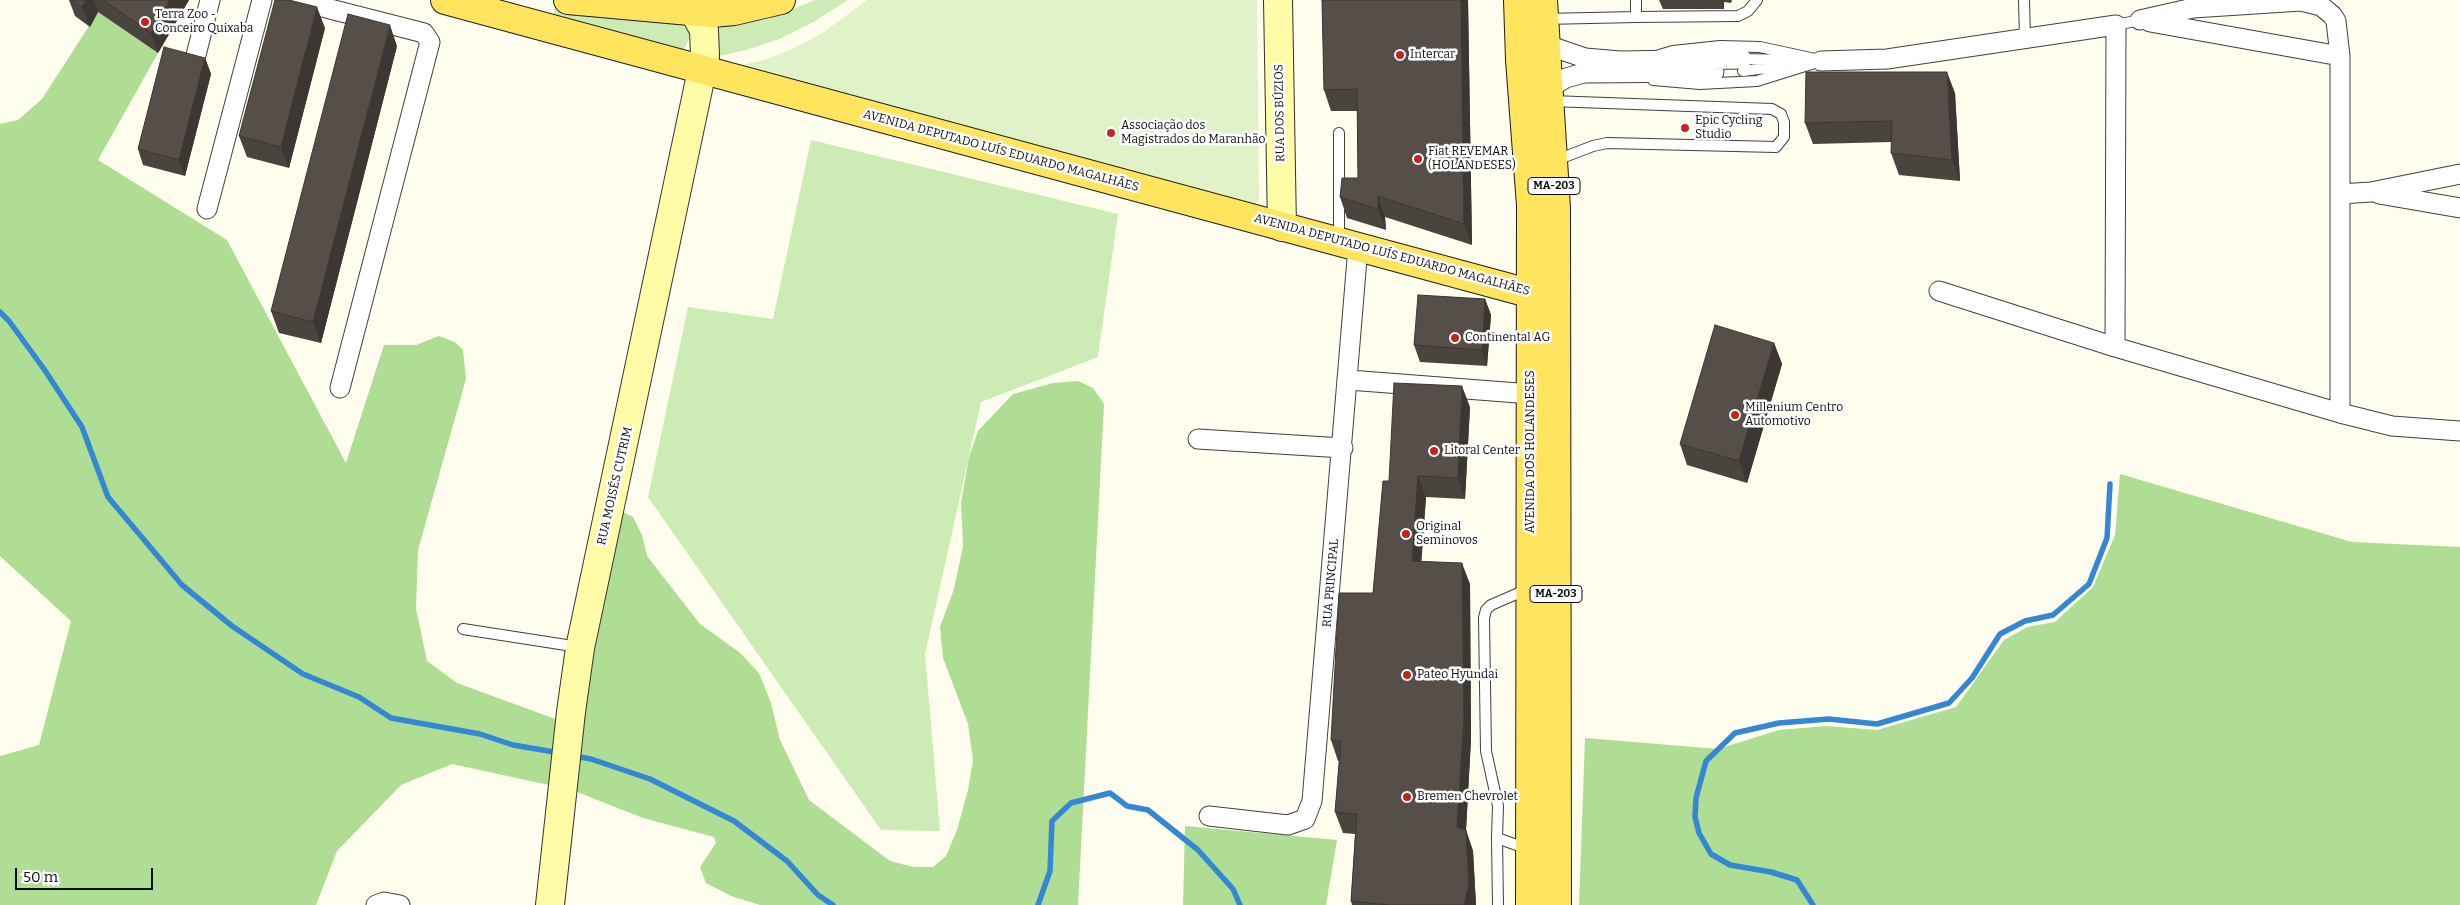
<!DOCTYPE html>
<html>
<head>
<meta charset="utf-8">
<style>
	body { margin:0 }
	#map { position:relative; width:2460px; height:905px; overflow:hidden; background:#fffded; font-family:Bitter,serif }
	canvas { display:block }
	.scale { position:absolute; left:15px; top:868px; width:138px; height:22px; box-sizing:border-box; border:2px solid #0d0d0d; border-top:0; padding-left:6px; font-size:15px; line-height:18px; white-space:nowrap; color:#0d0d0d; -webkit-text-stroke:4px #fff; paint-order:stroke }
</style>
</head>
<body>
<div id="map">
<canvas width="2460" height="905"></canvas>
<div class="scale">50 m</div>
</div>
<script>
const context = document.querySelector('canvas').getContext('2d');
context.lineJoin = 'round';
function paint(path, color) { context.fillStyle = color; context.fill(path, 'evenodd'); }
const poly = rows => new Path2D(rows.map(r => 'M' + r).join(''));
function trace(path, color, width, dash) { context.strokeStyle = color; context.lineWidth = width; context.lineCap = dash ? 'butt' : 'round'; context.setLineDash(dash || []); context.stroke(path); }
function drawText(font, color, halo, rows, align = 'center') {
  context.font = font + ' Bitter,serif'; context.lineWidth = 5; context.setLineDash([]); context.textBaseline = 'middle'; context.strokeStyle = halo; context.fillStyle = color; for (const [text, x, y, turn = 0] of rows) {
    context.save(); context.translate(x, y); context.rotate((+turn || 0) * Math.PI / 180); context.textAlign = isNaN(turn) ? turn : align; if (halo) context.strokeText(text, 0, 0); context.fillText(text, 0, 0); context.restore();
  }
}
paint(poly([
	[815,0,848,0,813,22,779,39,746,50,710,58,715,26,768,19],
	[554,9,678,23,684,26,689,33,689,39,684,49,678,51,555,17],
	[811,140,1118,214,1098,357,981,402,925,654,940,831,881,830,648,497,688,307,773,319]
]), '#cdebb5');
paint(poly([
	[98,12,158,53,98,160,227,240,346,463,384,345,416,345,439,336,455,342,463,350,466,379,418,550,416,609,427,661,457,683,580,728,621,511,633,517,642,535,647,556,700,624,739,652,759,673,771,703,780,740,809,800,890,861,913,867,933,867,946,856,957,830,968,790,973,760,968,724,943,658,940,627,954,589,963,546,961,503,969,457,978,431,1013,394,1053,383,1078,381,1093,388,1104,404,1078,905,760,905,731,896,706,883,700,867,716,843,714,837,643,818,572,790,452,764,401,785,337,851,316,905,0,905,0,756,39,745,71,621,0,556,0,124,18,120,42,99],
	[2120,474,2352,542,2460,547,2460,905,1579,905,1585,738,1718,749,1779,730,1826,726,1877,730,1956,707,2004,640,2027,627,2055,622,2093,587,2115,535],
	[1185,826,1337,840,1326,905,1183,905]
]), '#afdd94');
paint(poly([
	[867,0,1257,0,1259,198,1256,204,1249,209,730,68,768,59,794,48,824,32]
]), '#e0f2c7');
trace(poly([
	[0,312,9,321,44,369,82,427,108,497,182,585,232,626,303,674,359,697,391,718,480,734,513,745,560,753],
	[574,756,591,759,650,779,734,821,787,861,818,895,833,905],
	[1038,905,1050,871,1052,821,1071,803,1110,793,1127,806,1148,810,1198,850,1233,889,1240,905],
	[1813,905,1797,880,1771,872,1730,865,1711,854,1699,833,1695,817,1696,798,1706,761,1735,733,1779,723,1829,719,1877,724,1949,703,1972,678,2000,634,2025,621,2053,615,2089,584,2107,538,2110,484]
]), '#3387d4', 5.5);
const lane = poly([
	[1636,0,1636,17,1738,16,1748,11,1757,0],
	[2024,0,2025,38],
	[1544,19,1636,17],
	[2116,25,2140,20],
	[1659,55,1673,51,1720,46,1760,47,1820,60],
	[1742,59,1793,60],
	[1743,71,1798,64],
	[1653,80,1700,84,1757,81,1821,61],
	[1551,101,1772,109,1781,114,1784,122,1784,137,1776,147,1607,143,1593,146,1554,161],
	[1339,241,1339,133],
	[1528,589,1491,605,1486,610,1484,618,1486,751,1498,806,1497,838,1528,849],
	[463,629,579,647],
	[1497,838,1498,905]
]);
const street = poly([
	[295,0,424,33,430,42,340,388],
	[2140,20,2193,8,2301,1,2321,6,2332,15,2336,21,2340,56,2340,413],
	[2150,22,2340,56],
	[1544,44,1585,58,1620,61,1742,59],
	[196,55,210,0],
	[1821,61,1887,59,2116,25,2115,347],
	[1547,89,1566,78,1584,73,1714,72],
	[2340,194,2371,192,2460,174],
	[2379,194,2460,208],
	[207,209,262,0],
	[1939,291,2115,347,2340,413,2392,426,2460,431],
	[1349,380,1531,394],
	[1198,439,1343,448],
	[1209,816,1288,825,1305,819,1312,801,1358,247],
	[376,905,384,902,400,905]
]);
const secondary = poly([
	[1278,0,1282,227],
	[550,905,571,712,580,648,705,56,704,30,694,12]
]);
const primary = poly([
	[445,0,1532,294,1555,282],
	[568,0,712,13,734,11,781,0],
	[1518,0,1520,60,1531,205,1530,905],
	[1543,0,1556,208,1557,905]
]);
trace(lane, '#404040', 12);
trace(street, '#404040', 21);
trace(secondary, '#2f2f2f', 30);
trace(primary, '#1e1e1e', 30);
trace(lane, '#fff', 10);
trace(street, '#fff', 19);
trace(secondary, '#fffca8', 28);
trace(primary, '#ffe45e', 28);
paint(poly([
	[69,0,189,0,158,53,98,12,90,27,75,16],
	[1322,0,1468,0,1472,245,1385,217,1386,230,1347,218,1340,197,1358,178,1357,111,1331,111,1324,90],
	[1659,0,1732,0,1731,3,1724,2,1724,9,1663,9],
	[325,28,289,168,247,157,239,136],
	[397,46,321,343,279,333,271,311],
	[205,58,211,74,185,176,143,165,138,149],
	[1955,93,1960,181,1899,175,1891,153,1892,142,1813,144,1805,123],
	[1485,299,1491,315,1487,366,1420,362,1414,345],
	[1774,343,1782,364,1747,483,1687,465,1680,444],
	[1470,407,1465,499,1426,497,1421,561,1470,584,1471,739,1466,830,1473,851,1476,905,1352,905,1351,901,1355,834,1343,833,1335,812,1339,761,1338,761,1331,740,1373,593,1389,481]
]), '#4a443f');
paint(poly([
	[86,0,94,0,98,12,90,27,82,7],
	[170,0,189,0,158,53,151,33],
	[1461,0,1468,0,1472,245,1464,224],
	[1721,0,1723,0,1724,2,1724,9],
	[317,7,325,28,289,168,281,147],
	[390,25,397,46,321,343,313,322],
	[205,58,211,74,185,176,179,160],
	[1947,72,1955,93,1960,181,1952,160],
	[1378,196,1385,217,1386,230,1378,209],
	[1485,299,1491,315,1487,366,1482,350],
	[1774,343,1782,364,1747,483,1739,461],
	[1462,386,1470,407,1465,499,1458,478],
	[1418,476,1426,497,1420,582,1412,561],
	[1462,563,1470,584,1471,739,1466,830,1473,851,1476,905,1464,905,1457,827]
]), '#3c3733');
const building = poly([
	[73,0,86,0,82,7,73,0],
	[103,0,170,0,151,33,103,0],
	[275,0,289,0,317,7,281,147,239,136,275,0],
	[1322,0,1461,0,1464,224,1378,196,1378,209,1340,197,1342,178,1358,178,1357,89,1324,90,1322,0],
	[348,14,390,25,313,322,271,311,348,14],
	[164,47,205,58,179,160,138,149,164,47],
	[1806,72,1947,72,1952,160,1891,153,1892,121,1805,123,1806,72],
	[1418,295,1485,299,1482,350,1414,345,1418,295],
	[1715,325,1774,343,1739,461,1680,444,1715,325],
	[1394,383,1462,386,1458,478,1418,476,1412,561,1462,563,1464,718,1457,827,1466,830,1469,885,1464,905,1389,905,1351,901,1357,814,1335,812,1341,741,1331,740,1339,593,1373,593,1383,481,1389,481,1394,383]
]);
paint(building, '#564f49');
trace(building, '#3c3733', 1);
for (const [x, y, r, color] of [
	[145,22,5,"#c4241f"],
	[1400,55,5,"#c4241f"],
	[1685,128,5,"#c4241f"],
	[1111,133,5,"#c4241f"],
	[1418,159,5,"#c4241f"],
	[1455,338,5,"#c4241f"],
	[1735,415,5,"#c4241f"],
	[1434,451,5,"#c4241f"],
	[1406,534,5,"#c4241f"],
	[1407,675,5,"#c4241f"],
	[1407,797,5,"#c4241f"]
]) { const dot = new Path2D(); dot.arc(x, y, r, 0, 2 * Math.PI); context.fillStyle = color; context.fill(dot); trace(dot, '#fff', 2); }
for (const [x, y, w] of [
	[1554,186,52],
	[1556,594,52]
]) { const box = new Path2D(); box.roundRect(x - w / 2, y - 8.5, w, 17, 4); context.fillStyle = '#fff'; context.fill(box); trace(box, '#0d0d0d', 1); }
drawText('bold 11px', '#0d0d0d', null, [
	["MA-203",1554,186],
	["MA-203",1556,594]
]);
drawText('12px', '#0d0d0d', '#fff', [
	["Terra Zoo -",155,15],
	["Conceiro Quixaba",155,29],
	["Intercar",1410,55],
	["Epic Cycling",1695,121],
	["Studio",1695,135],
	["Associação dos",1121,126],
	["Magistrados do Maranhão",1121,140],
	["Fiat REVEMAR",1428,152],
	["(HOLANDESES)",1428,166],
	["Continental AG",1465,338],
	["Millenium Centro",1745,408],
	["Automotivo",1745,422],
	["Litoral Center",1444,451],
	["Original",1416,527],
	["Seminovos",1416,541],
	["Pateo Hyundai",1417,675],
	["Bremen Chevrolet",1417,797]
], 'left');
drawText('12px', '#0d0d0d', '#fff', [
	["RUA DOS BÚZIOS",1280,113,-91],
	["AVENIDA DEPUTADO LUÍS EDUARDO MAGALHÃES",1001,151,15],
	["AVENIDA DEPUTADO LUÍS EDUARDO MAGALHÃES",1392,255,15],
	["AVENIDA DOS HOLANDESES",1531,452,-90],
	["RUA MOISÉS CUTRIM",615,486,-77],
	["RUA PRINCIPAL",1331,583,-85]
]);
</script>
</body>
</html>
